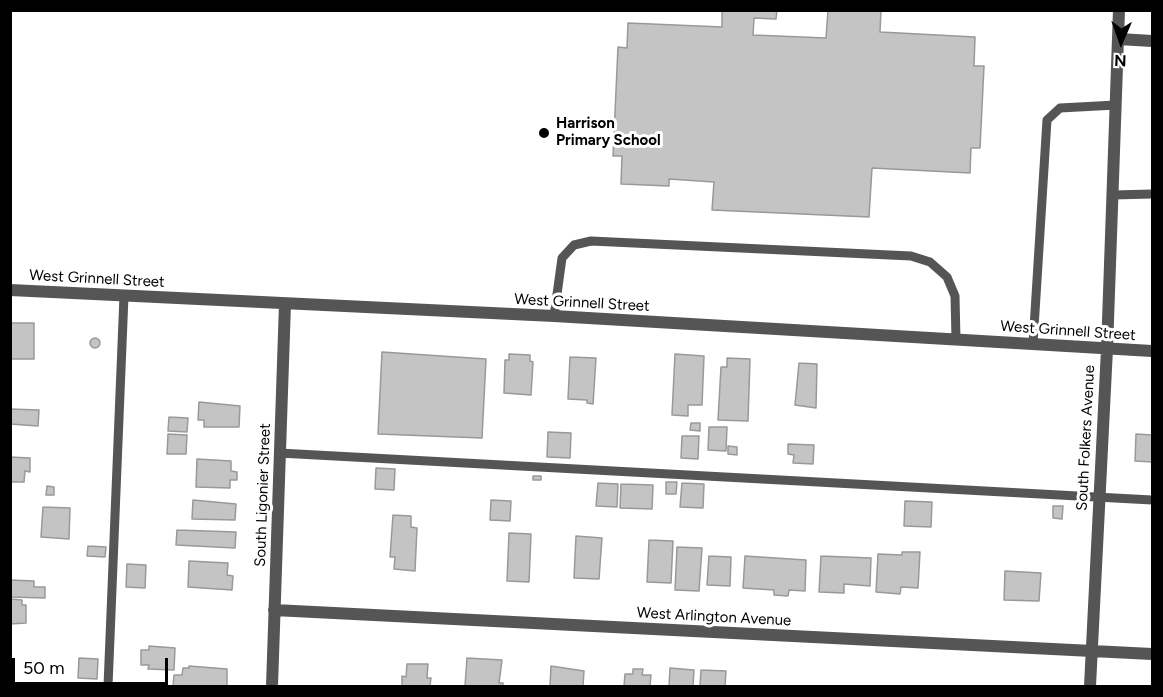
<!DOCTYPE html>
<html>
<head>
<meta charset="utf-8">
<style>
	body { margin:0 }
	#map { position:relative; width:1163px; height:697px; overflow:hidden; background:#fff; font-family:Figtree,sans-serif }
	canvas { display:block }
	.frame { position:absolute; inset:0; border:12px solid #000; pointer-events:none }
	.north { position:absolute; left:1091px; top:12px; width:60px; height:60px; -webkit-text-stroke:4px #fff; paint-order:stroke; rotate:182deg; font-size:16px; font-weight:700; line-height:24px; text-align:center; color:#000 }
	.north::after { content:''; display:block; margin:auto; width:21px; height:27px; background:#000; clip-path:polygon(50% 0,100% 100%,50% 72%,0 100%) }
	.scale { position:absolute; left:12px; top:658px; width:156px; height:27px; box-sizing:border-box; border:3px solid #000; border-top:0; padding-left:8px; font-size:18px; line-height:21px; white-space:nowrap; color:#000; -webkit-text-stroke:4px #fff; paint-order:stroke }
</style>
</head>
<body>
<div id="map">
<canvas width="1163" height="697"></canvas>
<div class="frame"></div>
<div class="north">N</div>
<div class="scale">50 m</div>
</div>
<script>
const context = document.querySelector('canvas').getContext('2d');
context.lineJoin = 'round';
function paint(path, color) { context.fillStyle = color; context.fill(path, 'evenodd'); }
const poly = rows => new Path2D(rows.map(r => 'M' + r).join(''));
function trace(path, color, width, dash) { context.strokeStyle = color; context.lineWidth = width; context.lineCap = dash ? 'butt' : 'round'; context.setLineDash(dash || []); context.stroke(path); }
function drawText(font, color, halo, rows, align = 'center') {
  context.font = font + ' Figtree,sans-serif'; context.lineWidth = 6; context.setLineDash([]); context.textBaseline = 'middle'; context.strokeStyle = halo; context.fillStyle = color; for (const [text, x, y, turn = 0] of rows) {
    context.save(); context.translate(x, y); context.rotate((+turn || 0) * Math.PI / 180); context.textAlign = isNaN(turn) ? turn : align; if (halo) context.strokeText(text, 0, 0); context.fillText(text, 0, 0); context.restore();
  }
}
const building = poly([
	[722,10,777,10,776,19,754,18,753,35,826,38,828,10,881,10,880,32,975,37,974,66,984,66,980,148,971,148,970,173,872,168,869,217,712,210,714,182,669,179,669,186,621,184,622,156,613,156,618,47,627,48,628,23,722,27,722,10],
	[10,323,34,323,34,359,10,359,10,323],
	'90 343a5 5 0 1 1 10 0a5 5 0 1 1-10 0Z',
	[382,352,486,359,482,438,378,434,382,352],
	[509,354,530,355,530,361,533,362,531,395,504,393,505,360,509,360,509,354],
	[675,354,704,356,702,405,688,405,688,416,672,415,675,354],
	[570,357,596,358,593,404,587,403,587,400,568,399,570,357],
	[727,358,750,359,748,421,718,420,721,367,727,367,727,358],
	[799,363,817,364,816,408,795,405,799,363],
	[199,402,240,406,239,427,204,427,204,420,198,420,199,402],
	[10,409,39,410,38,426,10,424,10,409],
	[169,417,188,418,187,432,168,431,169,417],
	[691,423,700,423,700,431,690,430,691,423],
	[709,427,727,427,726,451,708,450,709,427],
	[548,432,571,433,570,458,547,457,548,432],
	[168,434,187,435,186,454,167,454,168,434],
	[1136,434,1152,435,1152,462,1135,461,1136,434],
	[682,436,699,436,698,459,681,458,682,436],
	[788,444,814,445,813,464,793,463,794,455,788,454,788,444],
	[728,446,737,447,737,455,728,454,728,446],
	[10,457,30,458,30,472,25,471,24,482,10,482,10,457],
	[197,459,231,461,231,471,237,472,237,480,230,480,230,488,196,487,197,459],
	[376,468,395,469,394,490,375,489,376,468],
	[533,476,541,476,541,480,533,480,533,476],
	[666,482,677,482,676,494,666,494,666,482],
	[598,483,618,484,617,507,596,506,598,483],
	[682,483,704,484,703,508,680,507,682,483],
	[621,484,653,485,652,509,620,508,621,484],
	[47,486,54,487,54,495,46,495,47,486],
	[193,500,236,504,235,520,192,519,193,500],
	[491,500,511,501,510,521,490,520,491,500],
	[905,501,932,502,931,527,904,526,905,501],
	[1053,506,1063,506,1062,519,1053,518,1053,506],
	[43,507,70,508,69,539,41,537,43,507],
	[393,515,411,516,411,527,417,528,415,571,394,569,395,557,390,557,393,515],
	[177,530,236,532,235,548,176,545,177,530],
	[509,533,531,534,529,582,507,581,509,533],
	[576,536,602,538,599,579,574,578,576,536],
	[649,540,673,541,671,583,647,582,649,540],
	[88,546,106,547,105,557,87,556,88,546],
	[677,547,702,548,699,591,675,590,677,547],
	[902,552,920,552,918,588,901,587,900,594,876,592,878,554,902,555,902,552],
	[709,556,731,557,730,586,707,585,709,556],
	[745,556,806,560,805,591,789,590,788,596,774,595,774,590,743,588,745,556],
	[821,556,871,558,870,586,844,584,844,593,819,592,821,556],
	[189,561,228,563,227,575,233,576,232,590,188,587,189,561],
	[127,564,146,565,145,588,126,587,127,564],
	[1005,571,1041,573,1039,601,1004,600,1005,571],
	[10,580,34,581,34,587,45,587,45,598,10,597,10,580],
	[10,599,22,600,22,605,26,605,26,623,10,624,10,599],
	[149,646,175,648,174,670,148,669,149,665,141,665,141,650,149,650,149,646],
	[79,658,98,659,97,679,78,678,79,658],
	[467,658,502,660,499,683,503,683,503,686,465,686,467,658],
	[407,664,428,664,427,678,431,678,430,686,402,686,402,676,406,677,407,664],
	[189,666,227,669,227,686,173,686,174,675,182,675,183,668,189,668,189,666],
	[551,666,584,671,583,686,550,686,551,666],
	[670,668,694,670,693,686,669,686,670,668],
	[633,669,643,669,642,675,651,675,650,686,624,686,625,674,633,674,633,669],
	[701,670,726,671,725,686,700,686,701,670]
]);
paint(building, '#c4c4c4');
trace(building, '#999', 1.5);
trace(poly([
	[1113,195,1152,194],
	[554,316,562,258,574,245,591,241,911,256,930,262,947,277,955,296,956,339],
	[1033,344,1047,120,1060,108,1116,105],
	[279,453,1152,500],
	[108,686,124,296]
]), '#555', 9);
trace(poly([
	[1119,39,1152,41],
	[10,290,554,316,1152,351],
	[274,610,1152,654],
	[272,686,285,304],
	[1090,686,1107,349,1119,10]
]), '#555', 12);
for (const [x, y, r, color] of [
	[544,133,6,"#000"]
]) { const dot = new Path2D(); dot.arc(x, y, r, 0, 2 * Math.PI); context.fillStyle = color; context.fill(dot); trace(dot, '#fff', 2); }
drawText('bold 15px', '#000', '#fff', [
	["Harrison",556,124],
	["Primary School",556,141]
], 'left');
drawText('15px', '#000', '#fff', [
	["West Grinnell Street",97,279,3],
	["West Grinnell Street",582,303,3],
	["West Grinnell Street",1068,331,4],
	["South Folkers Avenue",1086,438,-87],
	["South Ligonier Street",263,495,-88],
	["West Arlington Avenue",714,617,3]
]);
</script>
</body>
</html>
